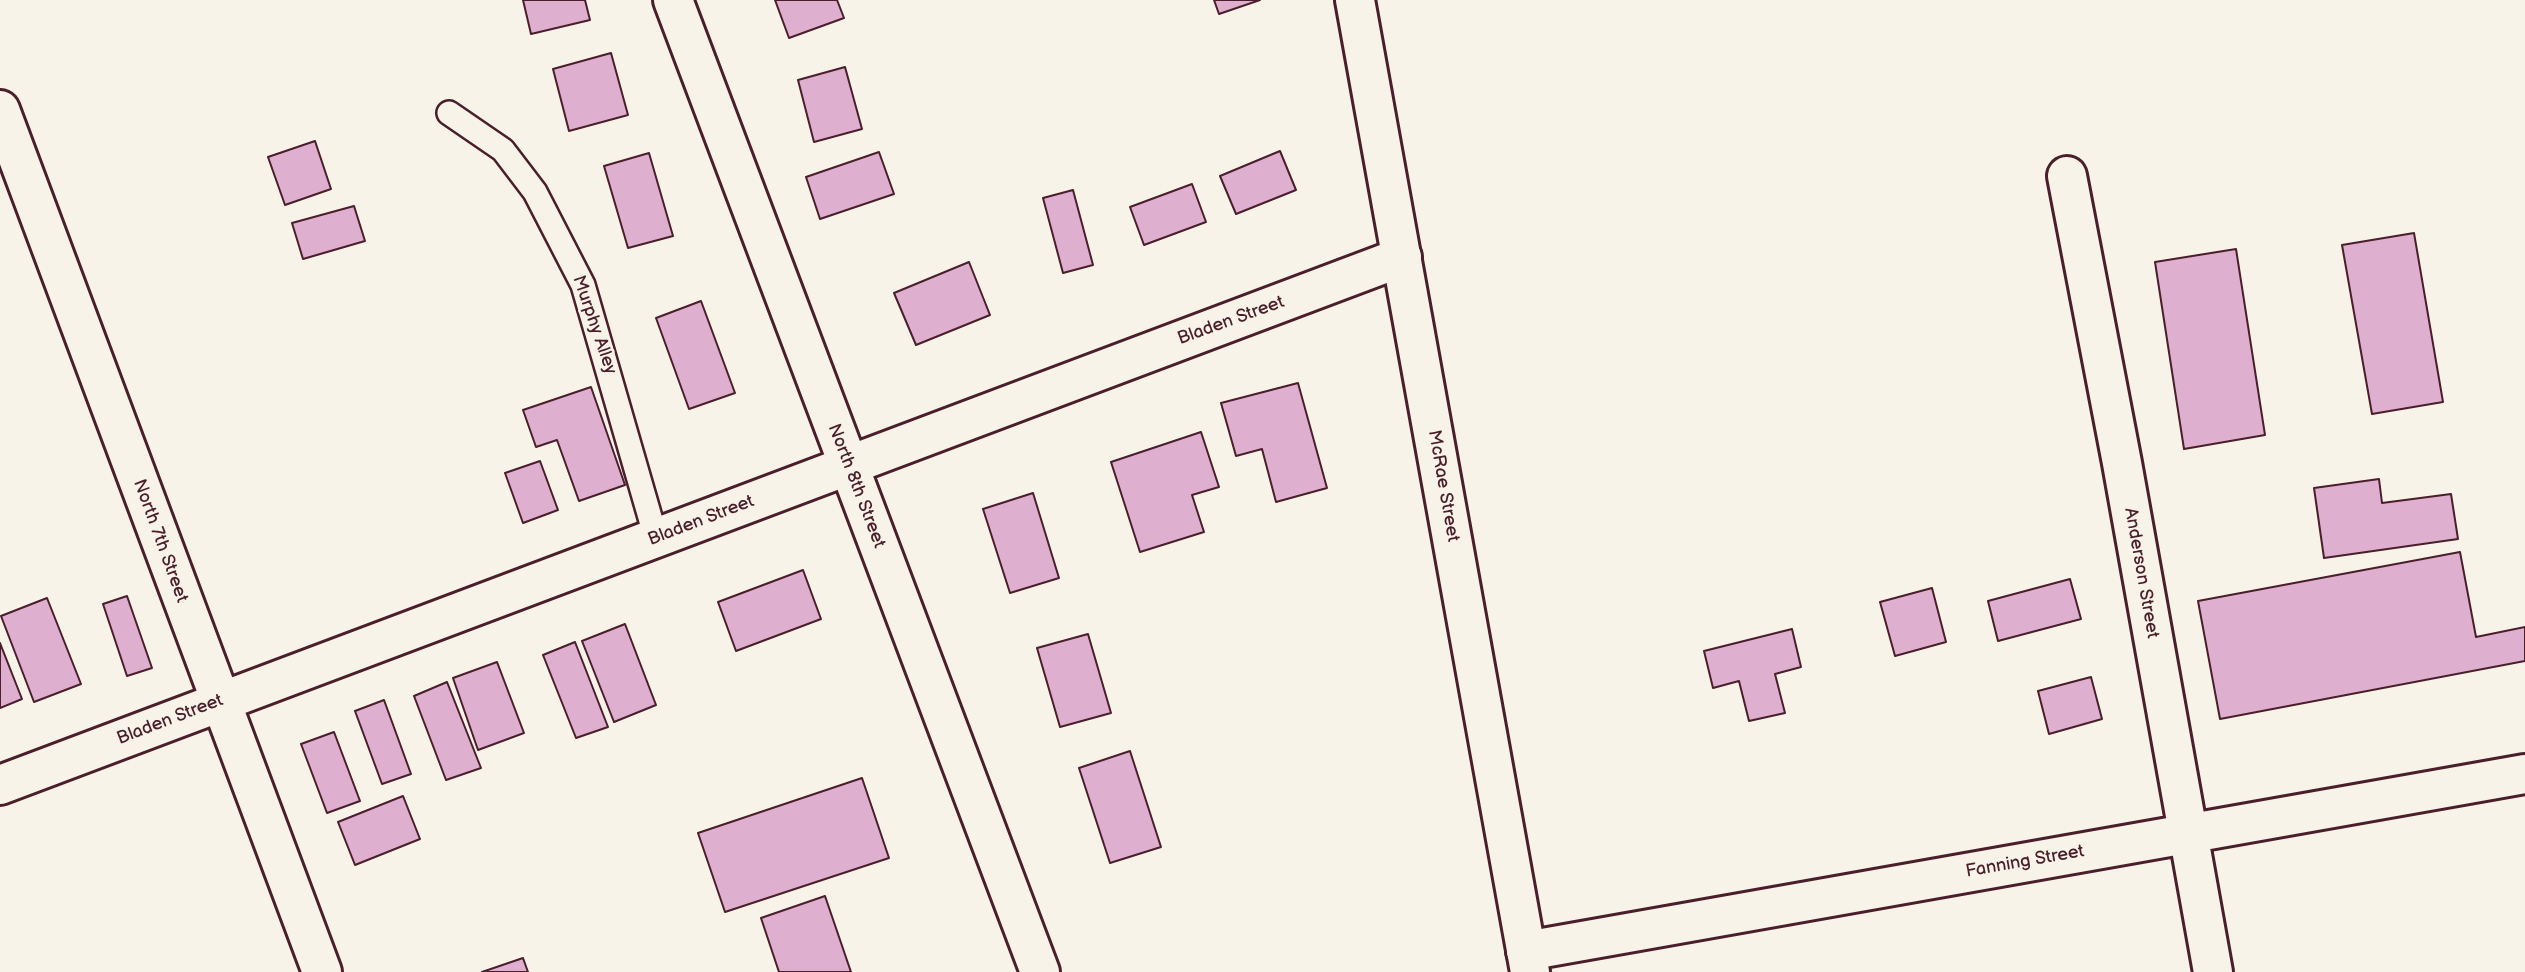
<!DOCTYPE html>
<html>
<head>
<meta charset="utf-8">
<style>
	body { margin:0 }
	canvas { display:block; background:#f7f3e8 }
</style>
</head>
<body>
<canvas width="2525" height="972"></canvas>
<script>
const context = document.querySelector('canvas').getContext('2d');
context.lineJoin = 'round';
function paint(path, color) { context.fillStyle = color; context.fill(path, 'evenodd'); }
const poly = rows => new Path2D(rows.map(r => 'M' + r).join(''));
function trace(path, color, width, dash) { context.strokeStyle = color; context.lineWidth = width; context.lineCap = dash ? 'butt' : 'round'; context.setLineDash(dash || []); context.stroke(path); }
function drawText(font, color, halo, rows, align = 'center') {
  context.font = font + ' "Balsamiq Sans",sans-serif'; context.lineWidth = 5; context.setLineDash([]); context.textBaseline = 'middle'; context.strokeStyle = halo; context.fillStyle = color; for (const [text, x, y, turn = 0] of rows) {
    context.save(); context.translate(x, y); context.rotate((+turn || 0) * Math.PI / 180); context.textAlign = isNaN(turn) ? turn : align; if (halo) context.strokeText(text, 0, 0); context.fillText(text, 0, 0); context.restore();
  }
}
const building = poly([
	[523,0,585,0,590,20,531,34,523,0],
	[775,0,837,0,844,18,789,38,775,0],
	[1214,0,1260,0,1219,14,1214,0],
	[611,53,628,115,569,131,553,69,611,53],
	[845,67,862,129,814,142,798,80,845,67],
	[315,141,331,189,285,205,268,157,315,141],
	[1280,151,1296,190,1236,214,1220,176,1280,151],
	[879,152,894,194,820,219,806,177,879,152],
	[649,153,673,236,628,248,604,166,649,153],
	[1192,184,1206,222,1144,245,1130,207,1192,184],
	[1073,190,1093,265,1063,273,1043,198,1073,190],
	[354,206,365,241,303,259,292,223,354,206],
	[2414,233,2443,402,2372,414,2342,245,2414,233],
	[2236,249,2265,435,2184,449,2155,262,2236,249],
	[969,262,990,315,916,345,894,293,969,262],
	[701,301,735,393,689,409,656,318,701,301],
	[1298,383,1327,488,1276,502,1262,449,1236,456,1221,403,1298,383],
	[591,387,625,485,579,501,557,440,536,447,523,410,591,387],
	[1201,432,1219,487,1192,495,1204,532,1140,552,1111,462,1201,432],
	[540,461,558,510,523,523,505,473,540,461],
	[2379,479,2382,503,2451,494,2458,539,2324,558,2314,488,2379,479],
	[1033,493,1059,578,1010,593,983,509,1033,493],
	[2460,552,2476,637,2525,627,2525,661,2220,719,2198,601,2460,552],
	[803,570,821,619,736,651,718,602,803,570],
	[2070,579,2081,619,1998,641,1988,601,2070,579],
	[1932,588,1946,642,1895,656,1880,602,1932,588],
	[127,596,152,668,127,676,103,604,127,596],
	[47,598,81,684,34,702,1,616,47,598],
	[625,624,656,705,614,722,582,641,625,624],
	[1792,629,1801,667,1775,674,1785,713,1749,721,1739,681,1713,688,1704,651,1792,629],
	[1088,634,1111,713,1060,727,1037,648,1088,634],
	[575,642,608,727,576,738,543,655,575,642],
	[0,643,22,699,0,708,0,643],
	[497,662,524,733,478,750,453,678,497,662],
	[2091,677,2102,719,2049,734,2038,691,2091,677],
	[447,682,481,768,446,780,414,696,447,682],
	[384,700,411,774,382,784,355,711,384,700],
	[334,732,360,801,327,813,301,744,334,732],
	[1130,751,1161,847,1110,863,1079,768,1130,751],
	[862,778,889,858,725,912,698,833,862,778],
	[403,796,420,839,355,865,338,822,403,796],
	[825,896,851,972,779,972,761,918,825,896],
	[523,958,528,972,482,972,523,958]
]);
paint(building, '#dfafd0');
trace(building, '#4a1f2b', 2);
const lane = poly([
	[449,113,503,150,535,192,583,285,656,538]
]);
const street = poly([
	[673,0,1040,972],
	[0,110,322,972],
	[2067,176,2122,463,2213,972],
	[0,785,1402,257],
	[1526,951,2525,774]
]);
const secondary = poly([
	[1355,0,1530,972]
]);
trace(lane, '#4a1f2b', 28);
trace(street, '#4a1f2b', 44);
trace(secondary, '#4a1f2b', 44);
trace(lane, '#f7f3e8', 23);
trace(street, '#f7f3e8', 38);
trace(secondary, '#f7f3e8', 38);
drawText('18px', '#4a1f2b', '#f7f3e8', [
	["Bladen Street",1231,321,-20],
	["Murphy Alley",594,325,71],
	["North 8th Street",856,486,69],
	["McRae Street",1443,486,80],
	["Bladen Street",701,521,-21],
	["North 7th Street",160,541,70],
	["Anderson Street",2141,573,80],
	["Bladen Street",170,720,-21],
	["Fanning Street",2025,862,-10]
]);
</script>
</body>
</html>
